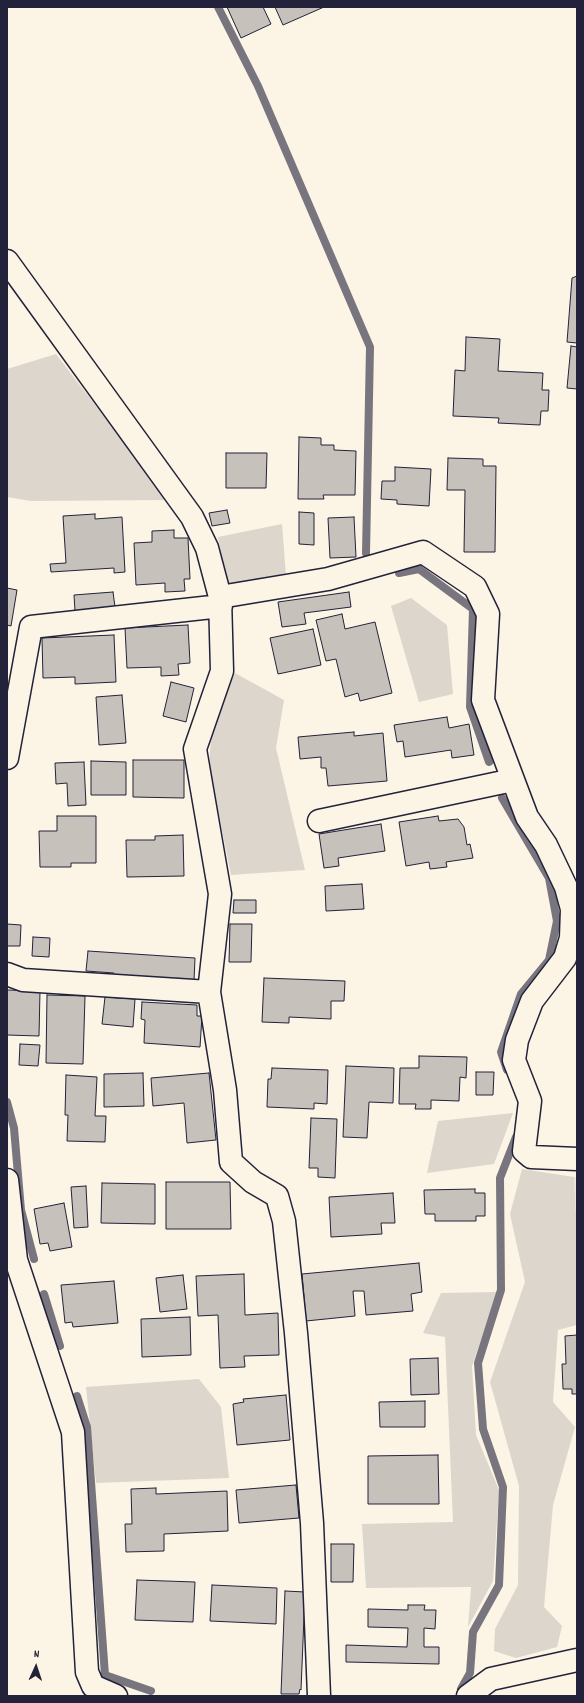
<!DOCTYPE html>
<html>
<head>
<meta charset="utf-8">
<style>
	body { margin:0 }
	#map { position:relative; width:584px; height:1703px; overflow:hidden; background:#fcf5e5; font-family:Dekko,sans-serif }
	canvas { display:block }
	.frame { position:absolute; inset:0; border:8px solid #22223b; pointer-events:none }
	.north { position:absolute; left:16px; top:1647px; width:40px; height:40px; -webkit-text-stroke:3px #fcf5e5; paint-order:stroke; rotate:3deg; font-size:11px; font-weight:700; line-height:16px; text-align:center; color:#22223b }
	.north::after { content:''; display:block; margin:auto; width:14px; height:18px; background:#22223b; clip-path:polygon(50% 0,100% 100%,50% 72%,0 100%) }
</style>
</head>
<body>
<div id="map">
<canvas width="584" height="1703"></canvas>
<div class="frame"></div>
<div class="north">N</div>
</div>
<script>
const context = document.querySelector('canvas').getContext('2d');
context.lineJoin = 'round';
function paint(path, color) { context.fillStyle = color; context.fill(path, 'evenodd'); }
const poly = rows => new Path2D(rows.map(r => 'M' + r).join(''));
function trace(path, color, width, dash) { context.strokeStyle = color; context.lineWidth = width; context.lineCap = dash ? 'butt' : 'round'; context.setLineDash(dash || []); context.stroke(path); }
paint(poly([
	[574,1177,577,1177,577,1233]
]), '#ece5d8');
paint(poly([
	[56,354,168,500,31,501,7,497,7,369],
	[282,524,286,576,227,589,218,537],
	[411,598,447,625,453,694,419,702,391,606],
	[235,673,284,700,276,748,305,870,231,875,209,766,212,723],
	[513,1113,494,1164,427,1173,438,1121],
	[522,1169,574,1177,577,1234,577,1325,558,1330,553,1402,575,1427,553,1505,544,1607,562,1626,557,1647,516,1658,494,1651,495,1629,518,1585,519,1486,490,1382,525,1282,510,1214],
	[498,1292,472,1366,476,1435,499,1490,493,1581,468,1627,471,1587,366,1588,362,1524,453,1522,445,1337,423,1333,441,1293],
	[199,1379,221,1407,229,1478,96,1483,86,1387]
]), '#dcd6cc');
trace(poly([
	[218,7,258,86,370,347,366,553],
	[399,573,419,569,473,609,470,707,489,762],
	[502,798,549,878,557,921,549,960,521,994,501,1052,507,1070],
	[7,1102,14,1128,21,1210,34,1259],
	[44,1294,60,1346],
	[77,1396,87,1427,105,1675,151,1691],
	[461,1689,470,1673,473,1632,499,1585,503,1487,483,1429,478,1363,501,1290,500,1178,516,1137]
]), '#78757e', 8);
const building = poly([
	[227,7,263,7,271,24,241,38,227,7],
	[275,7,324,7,283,25,275,7],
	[577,276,577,343,567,342,572,278,577,276],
	[466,337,500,339,498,371,543,373,542,390,549,390,548,411,541,411,540,425,498,423,499,418,453,416,455,370,465,371,466,337],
	[571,346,577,347,577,389,567,388,571,346],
	[299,437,321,438,321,445,334,445,334,450,356,451,355,495,323,495,324,499,298,499,299,437],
	[226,453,267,453,266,488,226,488,226,453],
	[448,458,483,459,483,466,496,466,495,552,464,552,465,490,447,490,448,458],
	[395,467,431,469,429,506,397,504,397,500,381,499,382,481,395,481,395,467],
	[227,510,230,523,212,526,209,513,227,510],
	[299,512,314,513,314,545,299,544,299,512],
	[95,514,95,519,122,517,125,572,114,573,114,568,51,572,50,564,66,563,63,516,95,514],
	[354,517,356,557,330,558,328,518,354,517],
	[174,530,174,538,188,538,190,579,184,579,185,591,165,592,165,583,136,585,134,543,152,542,152,531,174,530],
	[7,588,17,590,11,626,7,625,7,588],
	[113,592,115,607,75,611,74,595,113,592],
	[349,592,351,607,304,613,306,624,282,627,278,602,349,592],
	[342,614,345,629,375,622,392,693,360,701,358,693,345,697,336,659,326,661,316,620,342,614],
	[188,625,190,663,178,664,179,675,161,676,161,667,127,668,125,628,188,625],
	[313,629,321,665,278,674,270,638,313,629],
	[114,635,116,682,75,684,75,677,43,678,42,638,114,635],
	[171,682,194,688,186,722,163,716,171,682],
	[122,695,126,743,99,745,96,697,122,695],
	[447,717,449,728,469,724,474,755,452,758,451,750,405,757,403,741,397,742,394,725,447,717],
	[354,732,354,736,383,733,387,781,328,786,326,768,321,768,321,757,300,759,298,737,354,732],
	[133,760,184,760,184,798,133,797,133,760],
	[91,761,126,762,126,795,91,795,91,761],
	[84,762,86,805,68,806,67,783,56,784,55,763,84,762],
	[57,816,96,816,96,863,71,863,71,867,40,867,39,831,57,831,57,816],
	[438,816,439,821,458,819,464,827,467,845,470,844,473,858,446,862,447,867,430,869,429,862,406,866,399,822,438,816],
	[381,824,385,851,338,858,339,866,324,868,319,834,381,824],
	[183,835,184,876,127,877,126,840,155,840,155,836,183,835],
	[362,884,364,909,326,911,325,886,362,884],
	[234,900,256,900,256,913,233,913,234,900],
	[7,924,21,925,20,946,7,946,7,924],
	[230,924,252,924,251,962,229,962,230,924],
	[33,937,50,938,49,957,32,956,33,937],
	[88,951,195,958,194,981,114,976,114,973,86,971,88,951],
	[264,978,345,981,344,1001,331,1001,331,1019,289,1017,289,1023,262,1022,264,978],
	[7,990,40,991,39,1036,7,1035,7,990],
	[47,995,85,996,83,1064,46,1063,47,995],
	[105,997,135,999,133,1027,102,1024,105,997],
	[142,1002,197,1005,197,1016,202,1016,200,1047,144,1043,145,1020,141,1019,142,1002],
	[20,1044,40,1045,38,1066,19,1065,20,1044],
	[419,1056,467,1057,466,1078,460,1077,459,1101,431,1100,431,1109,415,1109,416,1104,399,1104,400,1068,419,1068,419,1056],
	[346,1066,394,1068,393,1103,369,1102,367,1138,343,1137,346,1066],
	[272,1068,328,1070,327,1104,314,1103,314,1109,267,1107,268,1079,271,1079,272,1068],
	[476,1072,494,1072,493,1095,476,1095,476,1072],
	[143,1073,144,1106,104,1107,104,1074,143,1073],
	[209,1073,216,1140,187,1143,184,1103,153,1106,151,1078,209,1073],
	[66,1075,97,1077,95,1116,106,1116,105,1142,67,1141,68,1115,65,1115,66,1075],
	[311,1118,337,1119,335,1178,318,1177,318,1168,309,1168,311,1118],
	[166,1182,230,1182,231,1229,166,1229,166,1182],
	[102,1183,155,1184,155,1224,101,1223,102,1183],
	[86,1186,88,1227,74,1228,71,1187,86,1186],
	[475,1189,475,1193,485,1193,485,1216,476,1216,476,1221,435,1221,435,1214,425,1214,424,1190,475,1189],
	[393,1193,395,1223,381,1223,382,1234,331,1237,329,1197,393,1193],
	[64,1203,72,1247,50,1251,48,1243,40,1244,34,1209,64,1203],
	[419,1263,422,1292,411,1294,413,1311,366,1315,364,1291,353,1291,355,1316,306,1321,302,1274,419,1263],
	[244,1274,245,1315,278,1313,279,1355,244,1356,245,1367,220,1368,218,1315,198,1316,196,1276,244,1274],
	[183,1275,187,1309,160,1312,156,1278,183,1275],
	[114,1281,118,1323,73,1327,72,1322,65,1323,61,1285,114,1281],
	[190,1317,191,1355,142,1357,141,1319,190,1317],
	[577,1335,577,1394,572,1394,572,1389,563,1389,562,1364,566,1364,565,1336,577,1335],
	[438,1358,439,1394,411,1395,410,1359,438,1358],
	[286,1395,290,1440,237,1445,233,1404,244,1402,243,1399,286,1395],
	[425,1401,425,1427,380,1427,379,1402,425,1401],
	[438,1455,439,1504,368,1504,368,1456,438,1455],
	[296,1485,299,1518,239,1523,236,1490,296,1485],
	[156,1488,156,1494,227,1491,228,1531,164,1534,164,1551,126,1552,125,1524,132,1524,131,1489,156,1488],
	[331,1544,354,1544,353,1582,331,1582,331,1544],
	[137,1580,195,1582,193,1622,135,1620,137,1580],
	[212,1585,277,1588,276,1624,210,1621,212,1585],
	[285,1591,305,1592,301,1690,300,1689,299,1694,281,1694,285,1591],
	[408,1605,425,1605,424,1610,436,1610,435,1629,424,1628,424,1647,439,1647,439,1664,346,1662,346,1645,407,1647,408,1628,368,1627,368,1609,408,1610,408,1605]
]);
paint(building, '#c6c1bb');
trace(building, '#22223b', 1);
const minor = poly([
	[7,261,192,517,207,548,220,597,222,671,195,749,220,894,209,992,225,1090,231,1162,253,1182,277,1196,284,1221,296,1333,312,1523,319,1696],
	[220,597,328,579,423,552,475,587,488,614,483,700,527,817,546,845,566,887,572,909,571,938,565,958,532,1001,517,1040,514,1060,530,1101,524,1151,531,1157,577,1159],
	[7,758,31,627,221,606],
	[319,821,513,780],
	[7,974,23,980,209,992],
	[7,1180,16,1260,73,1432,87,1672,93,1686,116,1696],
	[468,1696,491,1679,577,1660]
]);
trace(minor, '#22223b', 25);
trace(minor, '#fcf5e5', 22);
</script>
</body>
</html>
